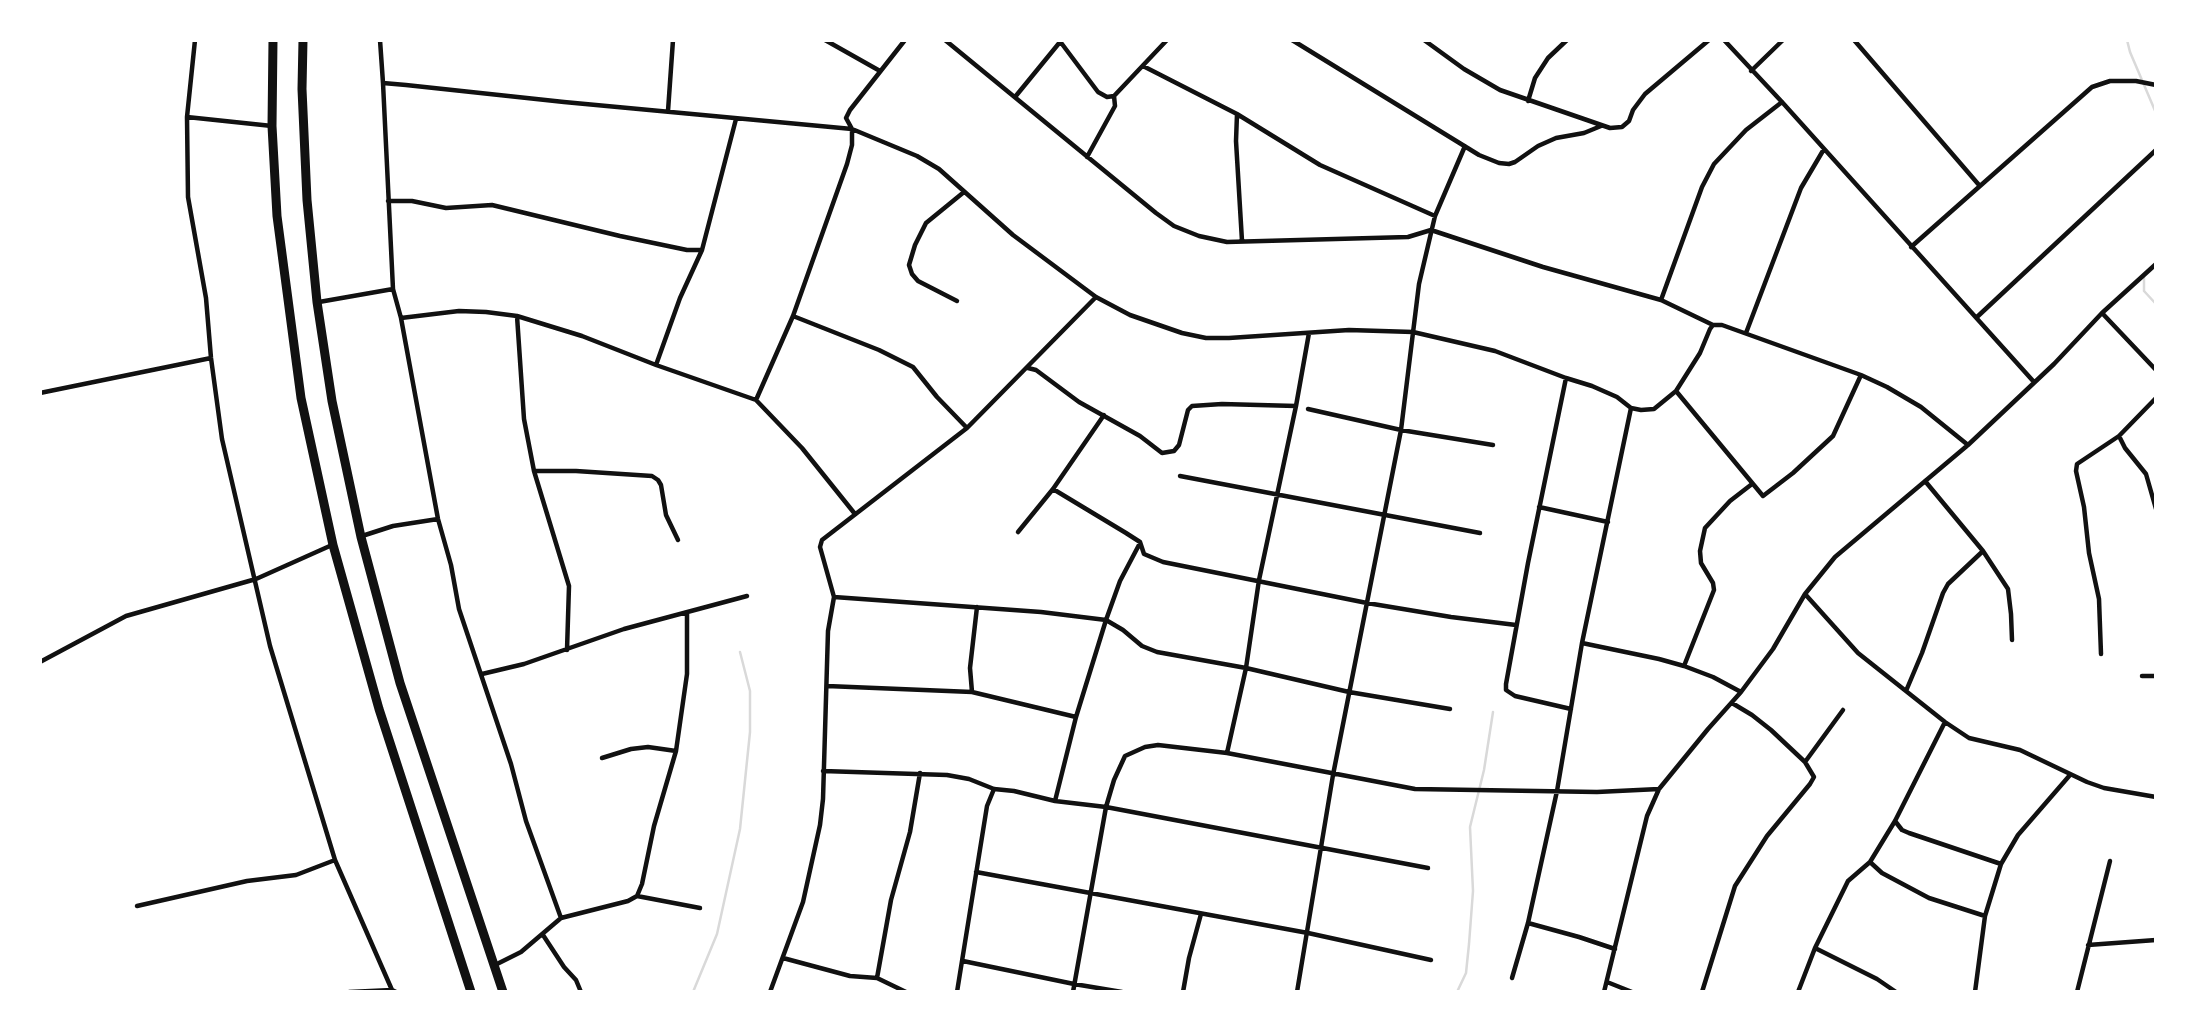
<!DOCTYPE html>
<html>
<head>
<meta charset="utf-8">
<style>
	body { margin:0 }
	#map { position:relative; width:2196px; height:1032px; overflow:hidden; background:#fff; font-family:Arial,sans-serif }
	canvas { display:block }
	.frame { position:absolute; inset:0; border:42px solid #fff; pointer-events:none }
</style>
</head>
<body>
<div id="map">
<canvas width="2196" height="1032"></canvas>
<div class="frame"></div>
</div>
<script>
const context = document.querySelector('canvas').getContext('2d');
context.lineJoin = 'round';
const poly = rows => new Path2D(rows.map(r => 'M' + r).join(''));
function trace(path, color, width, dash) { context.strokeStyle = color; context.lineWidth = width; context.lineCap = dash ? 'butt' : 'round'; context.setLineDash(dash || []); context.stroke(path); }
trace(poly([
	[2127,40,2130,52,2156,113],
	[2144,277,2144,291,2156,304],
	[693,992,717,934,740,829,750,732,750,691,740,652],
	[1457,992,1466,973,1469,944,1473,891,1470,827,1484,770,1493,712]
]), '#d9d9d9', 2.5);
trace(poly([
	[195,40,187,117,188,197,206,298,211,358,222,439,270,646,335,860,392,990,396,992],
	[380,40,383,83],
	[825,40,880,71],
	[945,40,1156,213,1174,226,1199,236,1227,242,1408,237,1431,230,1543,267,1661,300,1713,325],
	[1059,40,1098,92,1107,97,1114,96,1167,40],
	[1292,40,1479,155,1499,163,1509,164,1515,162,1538,146,1556,138,1584,133,1601,126],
	[1424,40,1464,69,1500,90,1610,128,1622,127,1629,121,1633,110,1645,94,1709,40],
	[1724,40,1782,102,2034,382],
	[1854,40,1979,185],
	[1143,66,1237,114,1320,165,1435,216],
	[1751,71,1783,40],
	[1015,97,1060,42],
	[1528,101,1535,78,1548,58,1567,40],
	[668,111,673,40],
	[1237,114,1236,141,1242,241],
	[187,117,272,126],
	[1087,157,1115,106,1114,96],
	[388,201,412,201,446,208,492,205,620,236,687,250,702,250],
	[1911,247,2092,87,2110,81,2136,81,2156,85],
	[393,289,401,318,438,519,451,565,459,609,511,764,526,821,561,918],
	[1661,300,1702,187,1714,164,1746,130,1782,102],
	[957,301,918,281,912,274,909,265,915,245,926,223,964,192],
	[319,302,393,289,383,83,406,85,564,102,852,129,917,156,939,169,1013,235,1096,297,1130,315,1182,333,1206,338,1229,338,1349,330,1413,332,1495,351,1566,378,1592,386,1617,397,1631,408,1641,410,1654,409,1676,391,1700,353,1710,329,1713,325,1722,325,1861,375,1887,387,1921,407,1968,445],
	[2102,313,2156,370],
	[517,316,524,419,534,471,569,586,567,650],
	[793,316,879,350,913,367,937,397,967,428],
	[1977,317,2156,150],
	[401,318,459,311,486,312,517,316,582,336,656,365,756,400,802,448,855,514],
	[1746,333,1801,188,1824,149],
	[656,365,680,298,702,250,736,119],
	[1028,368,1036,370,1079,402,1140,436,1162,453,1174,451,1179,445,1188,410,1192,406,1222,404,1296,406],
	[1566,378,1528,563,1506,684,1506,690,1515,696,1571,709],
	[1676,391,1763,496,1793,473,1833,436,1861,375],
	[40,393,211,358],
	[756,400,793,316,847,164,852,145,852,129,846,118,850,110,905,40],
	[1308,409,1401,430,1493,445],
	[2119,436,2125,448,2146,474,2156,509],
	[535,471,576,471,652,476,658,480,661,485,666,515,678,540],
	[1180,476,1480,533],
	[1925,481,1983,551,2008,589,2011,614,2012,640],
	[1053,489,1126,533,1140,542,1144,554,1163,562,1367,603,1451,617,1516,625],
	[1539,507,1608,522],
	[1018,532,1053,489,1104,415],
	[362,536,393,526,438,519],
	[1805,594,1858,653,1945,722,1969,738,2020,750,2087,782,2104,788,2156,797],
	[834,597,1041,612,1106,620,1123,630,1142,646,1157,652,1246,668,1349,692,1450,709],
	[1582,643,1659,659,1684,666,1713,677,1741,692],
	[2101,654,2099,599,2089,553,2084,507,2076,471,2077,464,2119,436,2156,398],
	[40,662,126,616,256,579,332,545],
	[1684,666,1714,590,1713,583,1701,563,1700,551,1705,528,1730,501,1752,484],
	[482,674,524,664,624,629,747,596],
	[2142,676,2156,676],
	[827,686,972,692,1076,717],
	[1906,691,1922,653,1943,593,1948,584,1983,551],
	[972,692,970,668,977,607],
	[1227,753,1246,668,1259,580,1296,406,1309,333],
	[602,758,631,749,648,747,676,751],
	[1805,762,1843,710],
	[823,771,947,775,969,779,994,789,1014,791,1055,801,1106,807,1428,868],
	[1055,801,1076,717,1106,620,1120,581,1140,543],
	[1895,821,1902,830,1909,833,2001,864],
	[1870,862,1882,873,1929,898,1985,916],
	[976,872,1308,933,1431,960],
	[637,896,642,884,654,826,676,751,687,674,687,613],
	[137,906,247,881,296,875,335,860],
	[1528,923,1579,937,1615,949],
	[543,935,564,967,576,980,581,992],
	[2088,945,2156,940],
	[1815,948,1877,979,1896,992],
	[783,958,850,976,877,978,906,992],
	[963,961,1074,984,1122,992],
	[495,965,521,952,561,918,628,901,637,896,700,908],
	[877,978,891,900,910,832,920,773],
	[1512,978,1528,923,1557,791,1582,643,1631,408],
	[1607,982,1632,992],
	[349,992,392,990],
	[770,992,803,902,820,825,823,799,828,631,834,597,820,547,822,540,967,428,1096,297],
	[957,992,987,806,994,789],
	[1073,992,1106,807,1114,780,1125,756,1145,747,1158,745,1227,753,1415,789,1597,792,1659,789],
	[1183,992,1189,958,1201,914],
	[1297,992,1333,775,1401,430,1419,284,1435,216,1465,146],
	[1604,992,1647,816,1659,789,1708,729,1741,692,1773,649,1805,594,1835,557,1968,445,2054,364,2102,313,2156,264],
	[1702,992,1735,886,1767,836,1810,784,1814,777,1805,762,1771,730,1752,715,1732,703],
	[1798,992,1815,948,1848,881,1870,862,1895,821,1945,722],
	[1975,992,1985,916,2001,864,2018,835,2070,775],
	[2077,992,2110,861]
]), '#111', 4.5);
trace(poly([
	[273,40,272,126,277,216,301,398,333,545,379,709,471,992],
	[303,40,302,89,307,200,317,302,332,401,361,537,400,683,503,992]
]), '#111', 9);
</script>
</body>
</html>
